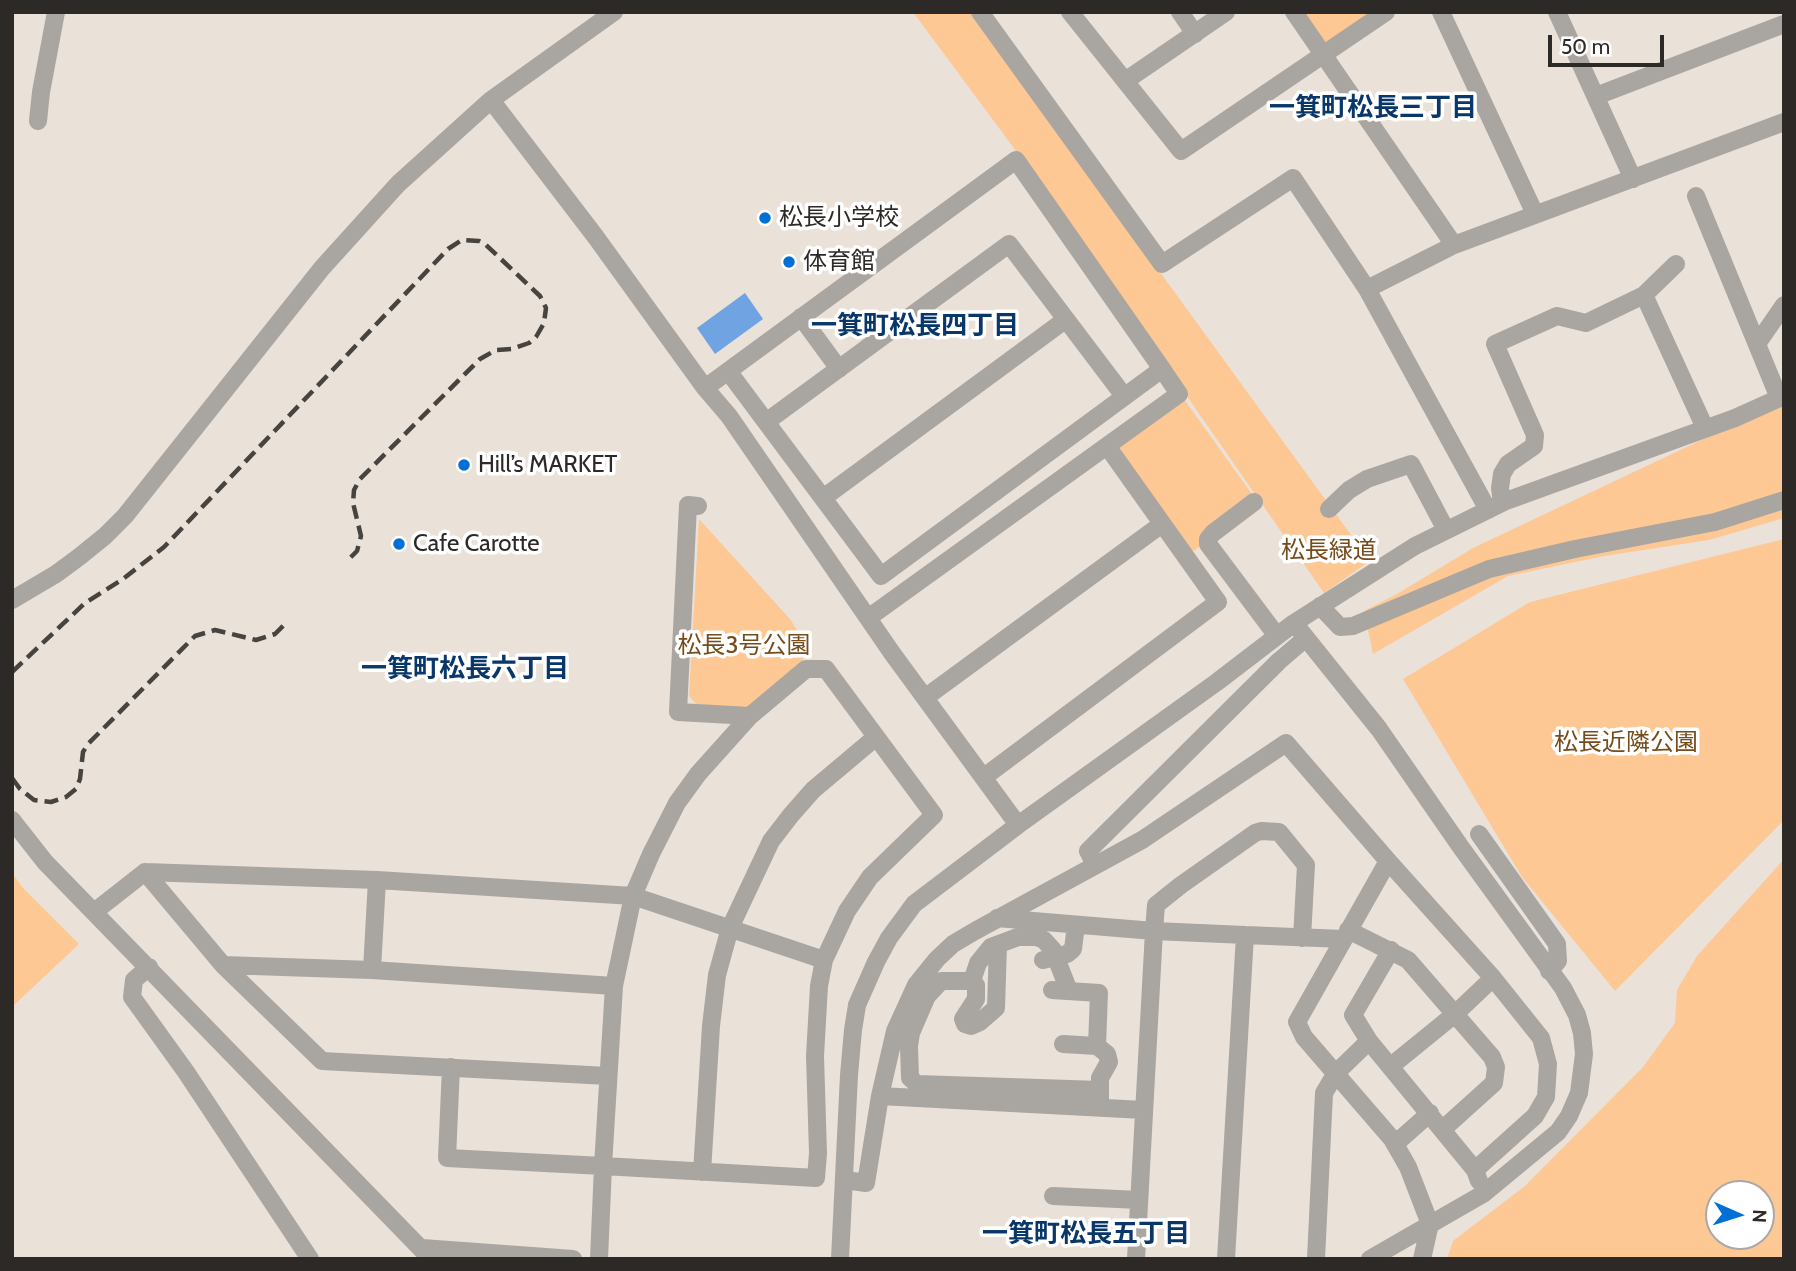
<!DOCTYPE html>
<html>
<head>
<meta charset="utf-8">
<style>
	body { margin:0 }
	#map { position:relative; width:1796px; height:1271px; overflow:hidden; background:#eae1d9; font-family:Cabin,sans-serif }
	canvas { display:block }
	.frame { position:absolute; inset:0; border:14px solid #2d2926; pointer-events:none }
	.north { position:absolute; left:1705px; top:1180px; width:70px; height:70px; box-sizing:border-box; background:#fff; border:2px solid #aba9a8; border-radius:50%; rotate:93deg; font-size:19px; font-weight:700; line-height:28px; text-align:center; color:#2d2926 }
	.north::after { content:''; display:block; margin:auto; width:24px; height:32px; background:#006fd6; clip-path:polygon(50% 0,100% 100%,50% 72%,0 100%) }
	.scale { position:absolute; left:1548px; top:35px; width:116px; height:32px; box-sizing:border-box; border:4px solid #2d2926; border-top:0; padding-left:9px; font-size:21px; line-height:24px; white-space:nowrap; color:#2d2926; -webkit-text-stroke:5px #fff; paint-order:stroke }
</style>
</head>
<body>
<div id="map">
<canvas width="1796" height="1271"></canvas>
<div class="frame"></div>
<div class="north">N</div>
<div class="scale">50 m</div>
</div>
<script>
const context = document.querySelector('canvas').getContext('2d');
context.lineJoin = 'round';
function paint(path, color) { context.fillStyle = color; context.fill(path, 'evenodd'); }
const poly = rows => new Path2D(rows.map(r => 'M' + r).join(''));
function trace(path, color, width, dash) { context.strokeStyle = color; context.lineWidth = width; context.lineCap = dash ? 'butt' : 'round'; context.setLineDash(dash || []); context.stroke(path); }
function drawText(font, color, halo, rows, align = 'center') {
  context.font = font + ' Cabin,"Noto Sans JP",sans-serif'; context.lineWidth = 7; context.setLineDash([]); context.textBaseline = 'middle'; context.strokeStyle = halo; context.fillStyle = color; for (const [text, x, y, turn = 0] of rows) {
    context.save(); context.translate(x, y); context.rotate((+turn || 0) * Math.PI / 180); context.textAlign = isNaN(turn) ? turn : align; if (halo) context.strokeText(text, 0, 0); context.fillText(text, 0, 0); context.restore();
  }
}
paint(poly([
	[913,12,971,12,1370,561,1324,593,1016,151],
	[1299,12,1378,12,1323,49],
	[1184,399,1259,504,1191,553,1116,448],
	[1784,401,1784,518,1709,540,1604,556,1508,576,1373,654,1364,611,1397,594,1473,548],
	[699,519,790,619,800,635,804,656,801,665,750,709,698,706,689,696],
	[1784,539,1784,820,1615,991,1522,877,1403,679,1530,602],
	[1784,859,1784,1259,1447,1259,1453,1241,1525,1186,1643,1067,1675,1023,1677,990,1697,956],
	[1719,1194,1761,1194,1761,1236,1719,1236],
	[12,873,23,888,79,944,12,1007]
]), '#fdc893');
paint(poly([
	[745,293,763,319,715,354,697,328]
]), '#70a3e2');
trace(poly([
	[980,12,1162,264,1293,178,1367,289,1488,510],
	[1070,12,1181,151,1386,12],
	[1180,12,1195,34],
	[1294,12,1454,245],
	[1441,12,1535,214],
	[1557,12,1633,179],
	[1125,81,1226,12],
	[1596,96,1784,24],
	[491,100,595,236,705,388,729,416,892,653,1018,825],
	[38,121,41,92,56,12],
	[1696,196,1779,398],
	[1367,289,1454,245,1784,122],
	[1644,295,1676,264],
	[801,317,839,369],
	[1757,344,1784,305],
	[705,388,1016,160,1162,369,881,576,728,371],
	[766,422,1009,244,1124,396],
	[823,498,1065,320],
	[1254,502,1213,533,1208,539,1208,544,1277,636],
	[1502,503,1500,488,1502,474,1508,464,1534,446,1535,435,1495,344,1557,316,1586,323,1644,295,1705,428],
	[698,506,688,505,678,712,750,716],
	[1329,509,1349,490,1367,479,1411,464,1446,530],
	[12,600,56,574,79,557,105,536,125,516,322,268,398,184,491,100,614,12],
	[1320,606,1340,627,1353,626,1489,569,1575,549,1715,522,1784,500],
	[868,618,1179,394,1162,369],
	[1294,623,1379,729,1460,846,1563,988,1577,1015,1582,1033,1584,1054,1579,1093,1569,1116,1558,1132,1483,1194,1370,1259],
	[926,697,1162,524],
	[984,777,1218,602,1107,446],
	[12,820,45,862,431,1259],
	[1479,834,1557,944,1558,961,1549,971],
	[1388,861,1297,1022,1304,1037,1392,1139,1408,1167,1430,1224,1422,1259],
	[1095,865,1088,851,1279,661,1306,638],
	[145,872,223,965,322,1061,608,1076],
	[94,912,145,872,377,880,633,896,824,960],
	[997,918,1154,931,1136,1259],
	[1348,930,1408,960,1492,1057,1496,1067,1494,1083,1443,1129],
	[1302,938,1306,865,1279,832,1261,831,1255,833,1181,885,1156,905,1154,931,1245,935,1343,939],
	[998,945,996,1008,980,1022,971,1026,965,1024,963,1019,976,999,976,985,972,981,941,981,927,996,911,1033,909,1046,910,1078,917,1084,1100,1090],
	[1391,950,1353,1015,1369,1041,1475,1170,1479,1181],
	[1043,960,1067,954,1073,949,1076,925],
	[223,965,372,970,614,986],
	[149,967,134,980,132,997,186,1072,310,1259],
	[372,970,377,880],
	[972,981,978,963,991,947,1018,937,1037,937,1044,940,1053,950,1069,991],
	[1052,990,1099,993,1097,1046,1107,1054,1109,1062,1100,1078,1100,1100],
	[1063,1044,1097,1046],
	[1391,1066,1455,1014,1493,978],
	[451,1067,447,1158,603,1166,816,1178,818,1153,815,1056,819,986,824,960,847,911,870,877,934,815,826,669,806,669,750,716,698,774,677,803,651,854,633,896,614,986,603,1166,599,1259],
	[880,1096,1143,1110],
	[1395,1144,1430,1113],
	[702,1172,711,1026,717,975,730,928,771,841,791,815,813,790,876,737],
	[845,1180,866,1183,880,1096,895,1031,916,985,937,959,953,944,975,931,1142,840,1286,743,1388,861,1493,978,1541,1038,1548,1064,1546,1097,1535,1116,1475,1170],
	[1053,1196,1139,1200],
	[422,1248,573,1259],
	[840,1259,849,1075,853,1030,857,1005,876,962,889,938,914,904,1018,825,1217,682,1294,623,1415,546,1506,501,1735,418,1784,396],
	[1226,1259,1245,935],
	[1316,1259,1324,1093,1336,1073,1369,1041]
]), '#a9a5a1', 18);
trace(poly([
	[12,672,85,603,123,579,164,547,448,249,462,240,479,241,485,244,540,296,546,308,544,323,536,337,529,343,512,349,496,350,480,359,360,479,354,490,353,503,361,536,357,551,350,558],
	[12,778,20,789,34,800,51,802,66,797,76,789,80,779,83,752,88,744,195,636,215,630,256,640,275,634,286,623]
]), '#47433f', 4.5, [14, 7]);
for (const [x, y, r, color] of [
	[765,218,7,"#006fd6"],
	[789,262,7,"#006fd6"],
	[464,465,7,"#006fd6"],
	[399,544,7,"#006fd6"]
]) { const dot = new Path2D(); dot.arc(x, y, r, 0, 2 * Math.PI); context.fillStyle = color; context.fill(dot); trace(dot, '#fff', 2.5); }
drawText('24px', '#2d2926', '#fff', [
	["松長小学校",779,218],
	["体育館",803,262],
	["Hill’s MARKET",478,465],
	["Cafe Carotte",413,544]
], 'left');
drawText('24px', '#754c1c', '#fff', [
	["松長緑道",1329,551],
	["松長3号公園",744,646],
	["松長近隣公園",1626,743]
]);
drawText('bold 26px', '#093769', '#fff', [
	["一箕町松長三丁目",1373,108],
	["一箕町松長四丁目",915,326],
	["一箕町松長六丁目",465,669],
	["一箕町松長五丁目",1086,1234]
]);
</script>
</body>
</html>
